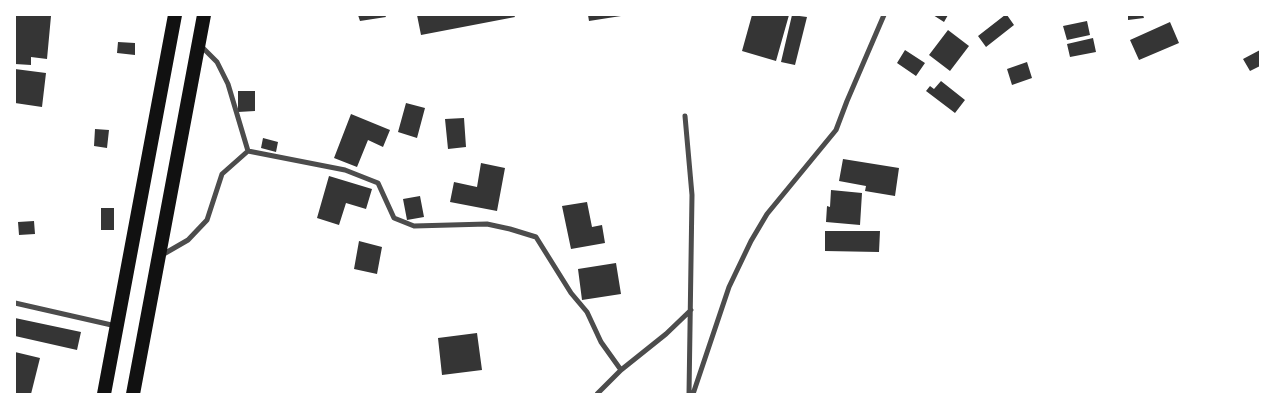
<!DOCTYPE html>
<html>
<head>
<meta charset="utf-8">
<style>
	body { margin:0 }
	#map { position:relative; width:1275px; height:409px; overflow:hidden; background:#fff; font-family:Karla,sans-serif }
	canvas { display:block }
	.frame { position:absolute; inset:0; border:16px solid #fff; pointer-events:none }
</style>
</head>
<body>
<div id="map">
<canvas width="1275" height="409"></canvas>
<div class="frame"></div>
</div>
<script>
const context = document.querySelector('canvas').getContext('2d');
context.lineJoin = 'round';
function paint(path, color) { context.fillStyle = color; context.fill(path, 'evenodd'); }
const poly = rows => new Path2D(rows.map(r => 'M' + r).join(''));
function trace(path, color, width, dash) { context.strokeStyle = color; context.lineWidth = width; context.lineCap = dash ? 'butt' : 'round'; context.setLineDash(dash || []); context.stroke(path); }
paint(poly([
	[16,15,51,16,47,59,31,57,31,65,15,64],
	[358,15,385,15,386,17,360,21],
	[417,15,514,15,515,17,421,35],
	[588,15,621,15,621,16,589,21],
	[752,15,789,15,776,61,742,51],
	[792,15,807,17,795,65,781,62],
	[933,15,948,15,944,22],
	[1005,15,1007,15,1014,25,986,47,978,36],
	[1128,15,1143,15,1144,18,1128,20],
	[1087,21,1090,35,1067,40,1063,26],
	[1170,22,1179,43,1139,60,1130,40],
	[948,30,969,46,950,71,929,55],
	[1093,38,1096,52,1070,57,1067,44],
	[118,42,135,43,135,55,117,53],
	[905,50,925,63,916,76,897,63],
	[1260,50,1260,66,1250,71,1243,59],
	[1027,62,1032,78,1012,85,1007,69],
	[15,69,46,73,42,107,15,103],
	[941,81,965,100,955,113,926,91,930,86,934,89],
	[238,91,255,91,255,111,238,112],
	[406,103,425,108,417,138,398,132],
	[351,114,390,130,383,147,368,140,357,167,334,158],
	[464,118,466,147,448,149,445,119],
	[95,129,109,130,107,148,94,146],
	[263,138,278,142,276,152,261,148],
	[843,159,899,168,895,196,865,191,866,186,839,181],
	[481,163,505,168,497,211,450,202,454,182,477,187],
	[329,176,372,189,366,209,346,203,339,225,317,218],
	[831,190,862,193,860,225,826,222,827,206,830,207],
	[420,196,424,217,407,220,403,199],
	[587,202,592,227,602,225,605,243,571,249,562,206],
	[101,208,114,208,114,230,101,230],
	[34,221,35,234,19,235,18,222],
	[825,231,880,231,879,252,825,251],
	[359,241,382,247,377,274,354,269],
	[616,263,621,294,582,300,578,269],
	[15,318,81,332,77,350,15,336],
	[477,333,482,370,442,375,438,338],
	[15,352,40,358,31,394,15,394]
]), '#353535');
trace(poly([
	[201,46,217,62,228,84,248,151],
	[685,116,692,195,689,394],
	[248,151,345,170,378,183,394,218,414,226,487,224,510,229,536,237,571,293,587,312,601,342,621,370],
	[162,255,188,240,207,220,222,174,248,151],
	[15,303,116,326],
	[597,394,621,370,666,334,691,310],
	[693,394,729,287,751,241,767,214,836,130,847,101,884,15]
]), '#4c4c4c', 5);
trace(poly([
	[104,394,175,15],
	[133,394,204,15]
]), '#111', 14);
</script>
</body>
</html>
